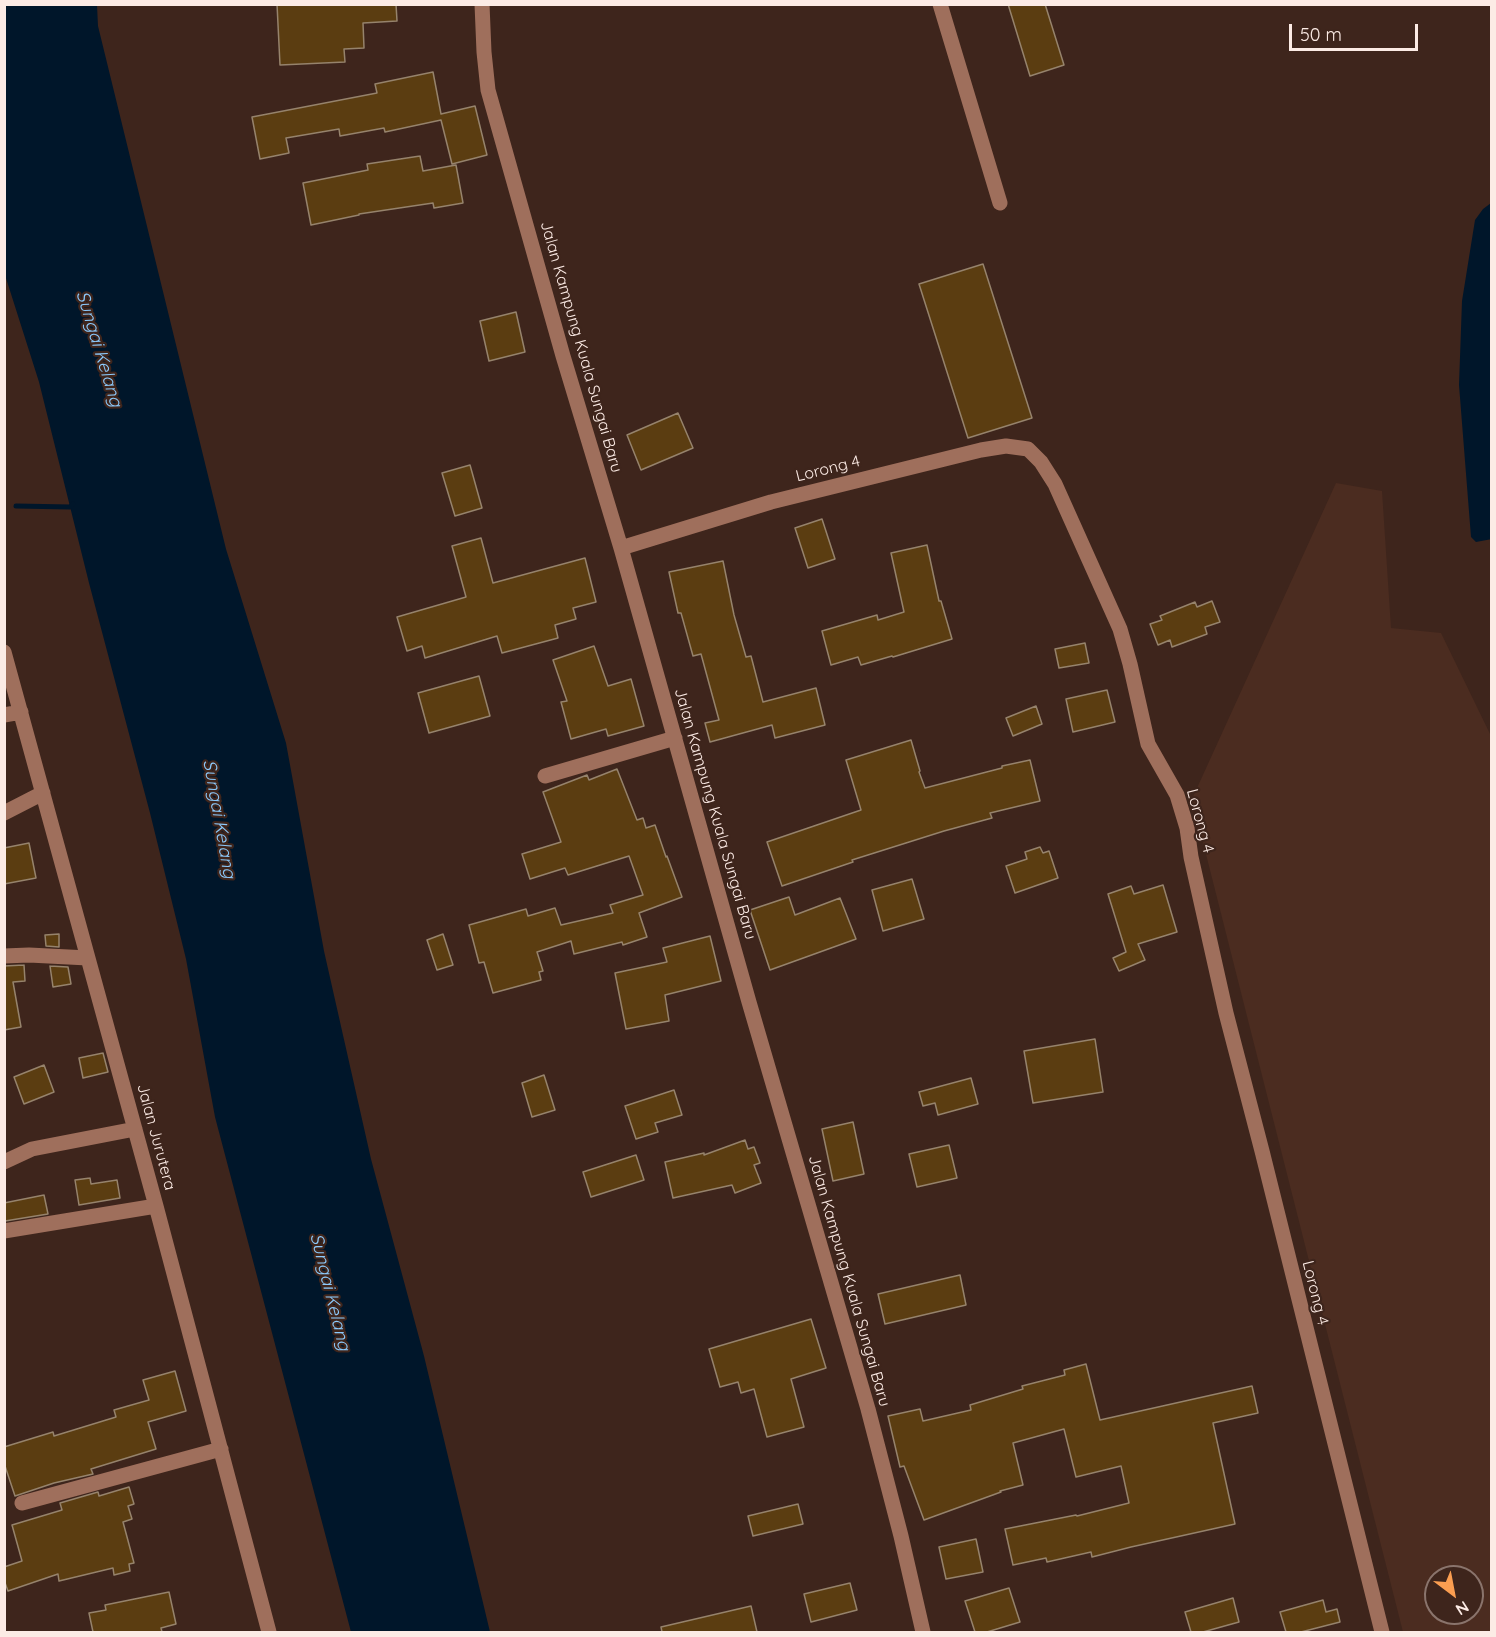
<!DOCTYPE html>
<html>
<head>
<meta charset="utf-8">
<style>
	body { margin:0 }
	#map { position:relative; width:1496px; height:1637px; overflow:hidden; background:#3e251c; font-family:Quicksand,sans-serif }
	canvas { display:block }
	.frame { position:absolute; inset:0; border:6px solid #fcebe5; pointer-events:none }
	.north { position:absolute; left:1424px; top:1565px; width:60px; height:60px; box-sizing:border-box; background:#3e251c; border:2px solid #8a746c; border-radius:50%; rotate:148deg; font-size:16px; font-weight:700; line-height:24px; text-align:center; color:#fcebe5 }
	.north::after { content:''; display:block; margin:auto; width:21px; height:27px; background:#fb9e51; clip-path:polygon(50% 0,100% 100%,50% 72%,0 100%) }
	.scale { position:absolute; left:1289px; top:24px; width:129px; height:27px; box-sizing:border-box; border:3px solid #fcebe5; border-top:0; padding-left:8px; font-size:18px; line-height:21px; white-space:nowrap; color:#fcebe5; -webkit-text-stroke:4px #3e251c; paint-order:stroke }
</style>
</head>
<body>
<div id="map">
<canvas width="1496" height="1637"></canvas>
<div class="frame"></div>
<div class="north">N</div>
<div class="scale">50 m</div>
</div>
<script>
const context = document.querySelector('canvas').getContext('2d');
context.lineJoin = 'round';
function paint(path, color) { context.fillStyle = color; context.fill(path, 'evenodd'); }
const poly = rows => new Path2D(rows.map(r => 'M' + r).join(''));
function trace(path, color, width, dash) { context.strokeStyle = color; context.lineWidth = width; context.lineCap = dash ? 'butt' : 'round'; context.setLineDash(dash || []); context.stroke(path); }
function drawText(font, color, halo, rows, align = 'center') {
  context.font = font + ' Quicksand,sans-serif'; context.lineWidth = 4.5; context.setLineDash([]); context.textBaseline = 'middle'; context.strokeStyle = halo; context.fillStyle = color; for (const [text, x, y, turn = 0] of rows) {
    context.save(); context.translate(x, y); context.rotate((+turn || 0) * Math.PI / 180); context.textAlign = isNaN(turn) ? turn : align; if (halo) context.strokeText(text, 0, 0); context.fillText(text, 0, 0); context.restore();
  }
}
paint(poly([
	[1336,483,1382,491,1391,628,1441,633,1491,736,1491,1632,1403,1632,1192,799],
	[1436,1577,1472,1577,1472,1613,1436,1613]
]), '#4b2c20');
paint(poly([
	[4,5,97,5,98,26,226,549,286,743,324,951,371,1159,424,1356,490,1632,351,1632,215,1117,186,959,150,813,89,583,39,382,5,275],
	[1491,203,1492,539,1476,542,1471,537,1459,385,1462,301,1475,220,1483,209]
]), '#00162a');
trace(poly([
	[16,506,70,507,73,504]
]), '#00162a', 5);
const building = poly([
	[277,4,396,4,397,21,363,23,364,48,344,49,345,62,280,65,277,4],
	[1008,4,1045,4,1064,65,1030,76,1008,4],
	[433,72,441,114,475,106,487,155,452,164,441,120,385,132,384,128,340,136,339,129,286,138,289,153,260,159,252,117,377,93,375,84,433,72],
	[420,156,423,171,456,165,463,203,434,208,433,203,359,214,359,215,311,225,303,183,368,170,367,164,420,156],
	[983,264,1032,418,968,438,919,284,983,264],
	[516,312,525,352,489,361,480,321,516,312],
	[678,413,693,448,641,470,627,435,678,413],
	[470,465,482,508,455,516,442,473,470,465],
	[822,519,835,559,808,568,795,528,822,519],
	[481,538,493,583,585,558,596,602,573,608,576,619,555,625,558,638,502,653,497,636,425,658,422,646,407,651,397,617,466,597,452,546,481,538],
	[927,545,939,601,941,601,952,639,893,657,892,656,861,665,858,657,831,665,822,631,877,615,878,620,904,612,891,553,927,545],
	[723,561,734,615,746,657,751,656,763,702,816,688,825,725,775,738,772,725,710,742,705,723,719,720,701,654,693,656,681,613,678,613,669,572,723,561],
	[1212,601,1220,622,1205,627,1207,634,1172,647,1170,640,1158,645,1150,624,1162,620,1160,616,1195,602,1197,607,1212,601],
	[1085,643,1089,663,1059,668,1055,649,1085,643],
	[594,646,608,686,631,679,644,726,608,736,606,729,571,739,561,702,567,701,553,660,594,646],
	[479,676,490,716,429,733,418,693,479,676],
	[1107,690,1115,722,1073,732,1066,699,1107,690],
	[1036,706,1042,724,1013,736,1006,718,1036,706],
	[911,740,920,771,919,772,925,788,1002,768,1002,766,1030,760,1040,801,990,813,992,818,944,831,852,860,853,862,782,886,767,842,861,810,846,760,911,740],
	[617,769,637,820,643,818,646,828,655,825,666,857,667,856,682,897,639,913,647,937,623,945,622,942,574,954,571,941,537,952,543,971,539,972,541,980,493,993,484,962,479,963,469,925,526,909,528,916,555,908,561,925,613,913,610,905,643,895,629,856,568,875,565,868,530,879,522,854,561,842,543,792,587,775,589,780,617,769],
	[29,843,36,878,4,884,4,848,29,843],
	[1040,847,1043,853,1049,851,1058,878,1015,893,1006,866,1027,859,1025,852,1040,847],
	[912,879,924,919,883,931,872,890,912,879],
	[1163,885,1177,932,1138,944,1145,960,1119,971,1113,958,1126,952,1108,894,1131,886,1134,894,1163,885],
	[789,897,795,915,840,898,856,939,770,970,750,910,789,897],
	[59,934,59,947,46,946,45,935,59,934],
	[443,934,453,965,437,970,427,940,443,934],
	[710,936,721,981,665,995,669,1021,626,1029,615,973,667,962,663,948,710,936],
	[24,965,25,981,13,982,21,1027,4,1030,4,966,24,965],
	[50,966,68,967,71,984,53,987,50,966],
	[1095,1039,1103,1092,1033,1103,1024,1051,1095,1039],
	[103,1053,108,1072,83,1078,79,1058,103,1053],
	[44,1065,54,1092,24,1104,14,1077,44,1065],
	[544,1075,555,1110,532,1117,522,1083,544,1075],
	[971,1078,978,1104,938,1115,935,1103,923,1106,919,1092,971,1078],
	[674,1090,682,1115,655,1123,658,1132,636,1139,625,1106,674,1090],
	[853,1122,864,1174,833,1181,822,1129,853,1122],
	[745,1140,748,1149,754,1147,760,1163,754,1165,761,1183,735,1193,732,1185,673,1198,665,1162,704,1153,704,1155,745,1140],
	[949,1145,957,1178,917,1187,909,1154,949,1145],
	[636,1155,644,1180,591,1197,583,1172,636,1155],
	[90,1178,91,1184,117,1180,120,1198,79,1205,75,1180,90,1178],
	[44,1195,48,1214,5,1221,4,1203,44,1195],
	[960,1275,966,1305,885,1324,878,1294,960,1275],
	[811,1319,826,1368,791,1379,804,1427,767,1437,754,1389,741,1393,738,1382,720,1387,709,1349,811,1319],
	[1086,1364,1100,1420,1252,1386,1258,1413,1213,1423,1235,1524,1131,1547,1092,1557,1091,1552,1047,1562,1046,1558,1013,1565,1005,1529,1076,1515,1077,1516,1129,1503,1121,1466,1076,1477,1064,1429,1013,1443,1023,1485,1000,1491,1001,1492,924,1520,904,1466,900,1467,888,1416,920,1409,923,1421,971,1410,970,1405,1023,1389,1022,1386,1065,1375,1064,1370,1086,1364],
	[175,1371,186,1411,148,1422,156,1449,91,1469,93,1474,54,1483,15,1496,4,1463,4,1447,53,1432,54,1436,116,1417,114,1410,149,1400,143,1380,175,1371],
	[129,1487,134,1504,128,1506,132,1519,123,1522,134,1563,129,1564,130,1571,114,1575,113,1568,59,1581,58,1574,8,1591,4,1580,4,1567,22,1561,12,1525,62,1510,60,1503,98,1492,99,1496,129,1487],
	[798,1504,803,1524,753,1536,748,1516,798,1504],
	[976,1539,983,1572,946,1579,939,1547,976,1539],
	[850,1583,857,1610,811,1622,804,1594,850,1583],
	[1009,1588,1020,1622,987,1632,975,1632,965,1601,1009,1588],
	[169,1592,176,1624,161,1628,162,1632,93,1632,89,1613,106,1610,105,1605,169,1592],
	[1233,1598,1239,1622,1203,1632,1191,1632,1185,1612,1233,1598],
	[1323,1600,1326,1612,1337,1609,1340,1622,1301,1632,1286,1632,1280,1612,1323,1600],
	[751,1606,757,1632,662,1632,661,1627,751,1606]
]);
paint(building, '#5b3d11');
trace(building, '#96836c', 1.5);
trace(poly([
	[482,4,484,52,488,90,563,356,621,548,749,1002,868,1409,901,1536,923,1632],
	[940,4,1000,203],
	[621,548,771,502,981,450,1006,446,1028,449,1041,462,1055,484,1120,629,1130,664,1148,744,1177,795,1187,828,1191,857,1226,1013,1262,1151,1382,1632],
	[4,652,156,1206,269,1632],
	[4,715,21,712],
	[545,776,675,738],
	[4,813,43,793],
	[4,956,29,955,88,958],
	[4,1162,32,1149,135,1129],
	[4,1231,156,1206],
	[22,1503,221,1449]
]), '#9f6f5c', 15);
drawText('16px', '#fcebe5', '#3e251c', [
	["Jalan Kampung Kuala Sungai Baru",581,347,74],
	["Lorong 4",828,469,-14],
	["Jalan Kampung Kuala Sungai Baru",715,814,74],
	["Lorong 4",1200,821,75],
	["Jalan Jurutera",156,1137,75],
	["Jalan Kampung Kuala Sungai Baru",849,1281,74],
	["Lorong 4",1315,1293,76]
]);
drawText('italic 18px', '#8ccafc', '#3e251c', [
	["Sungai Kelang",99,349,73],
	["Sungai Kelang",219,819,80],
	["Sungai Kelang",330,1292,76]
]);
</script>
</body>
</html>
